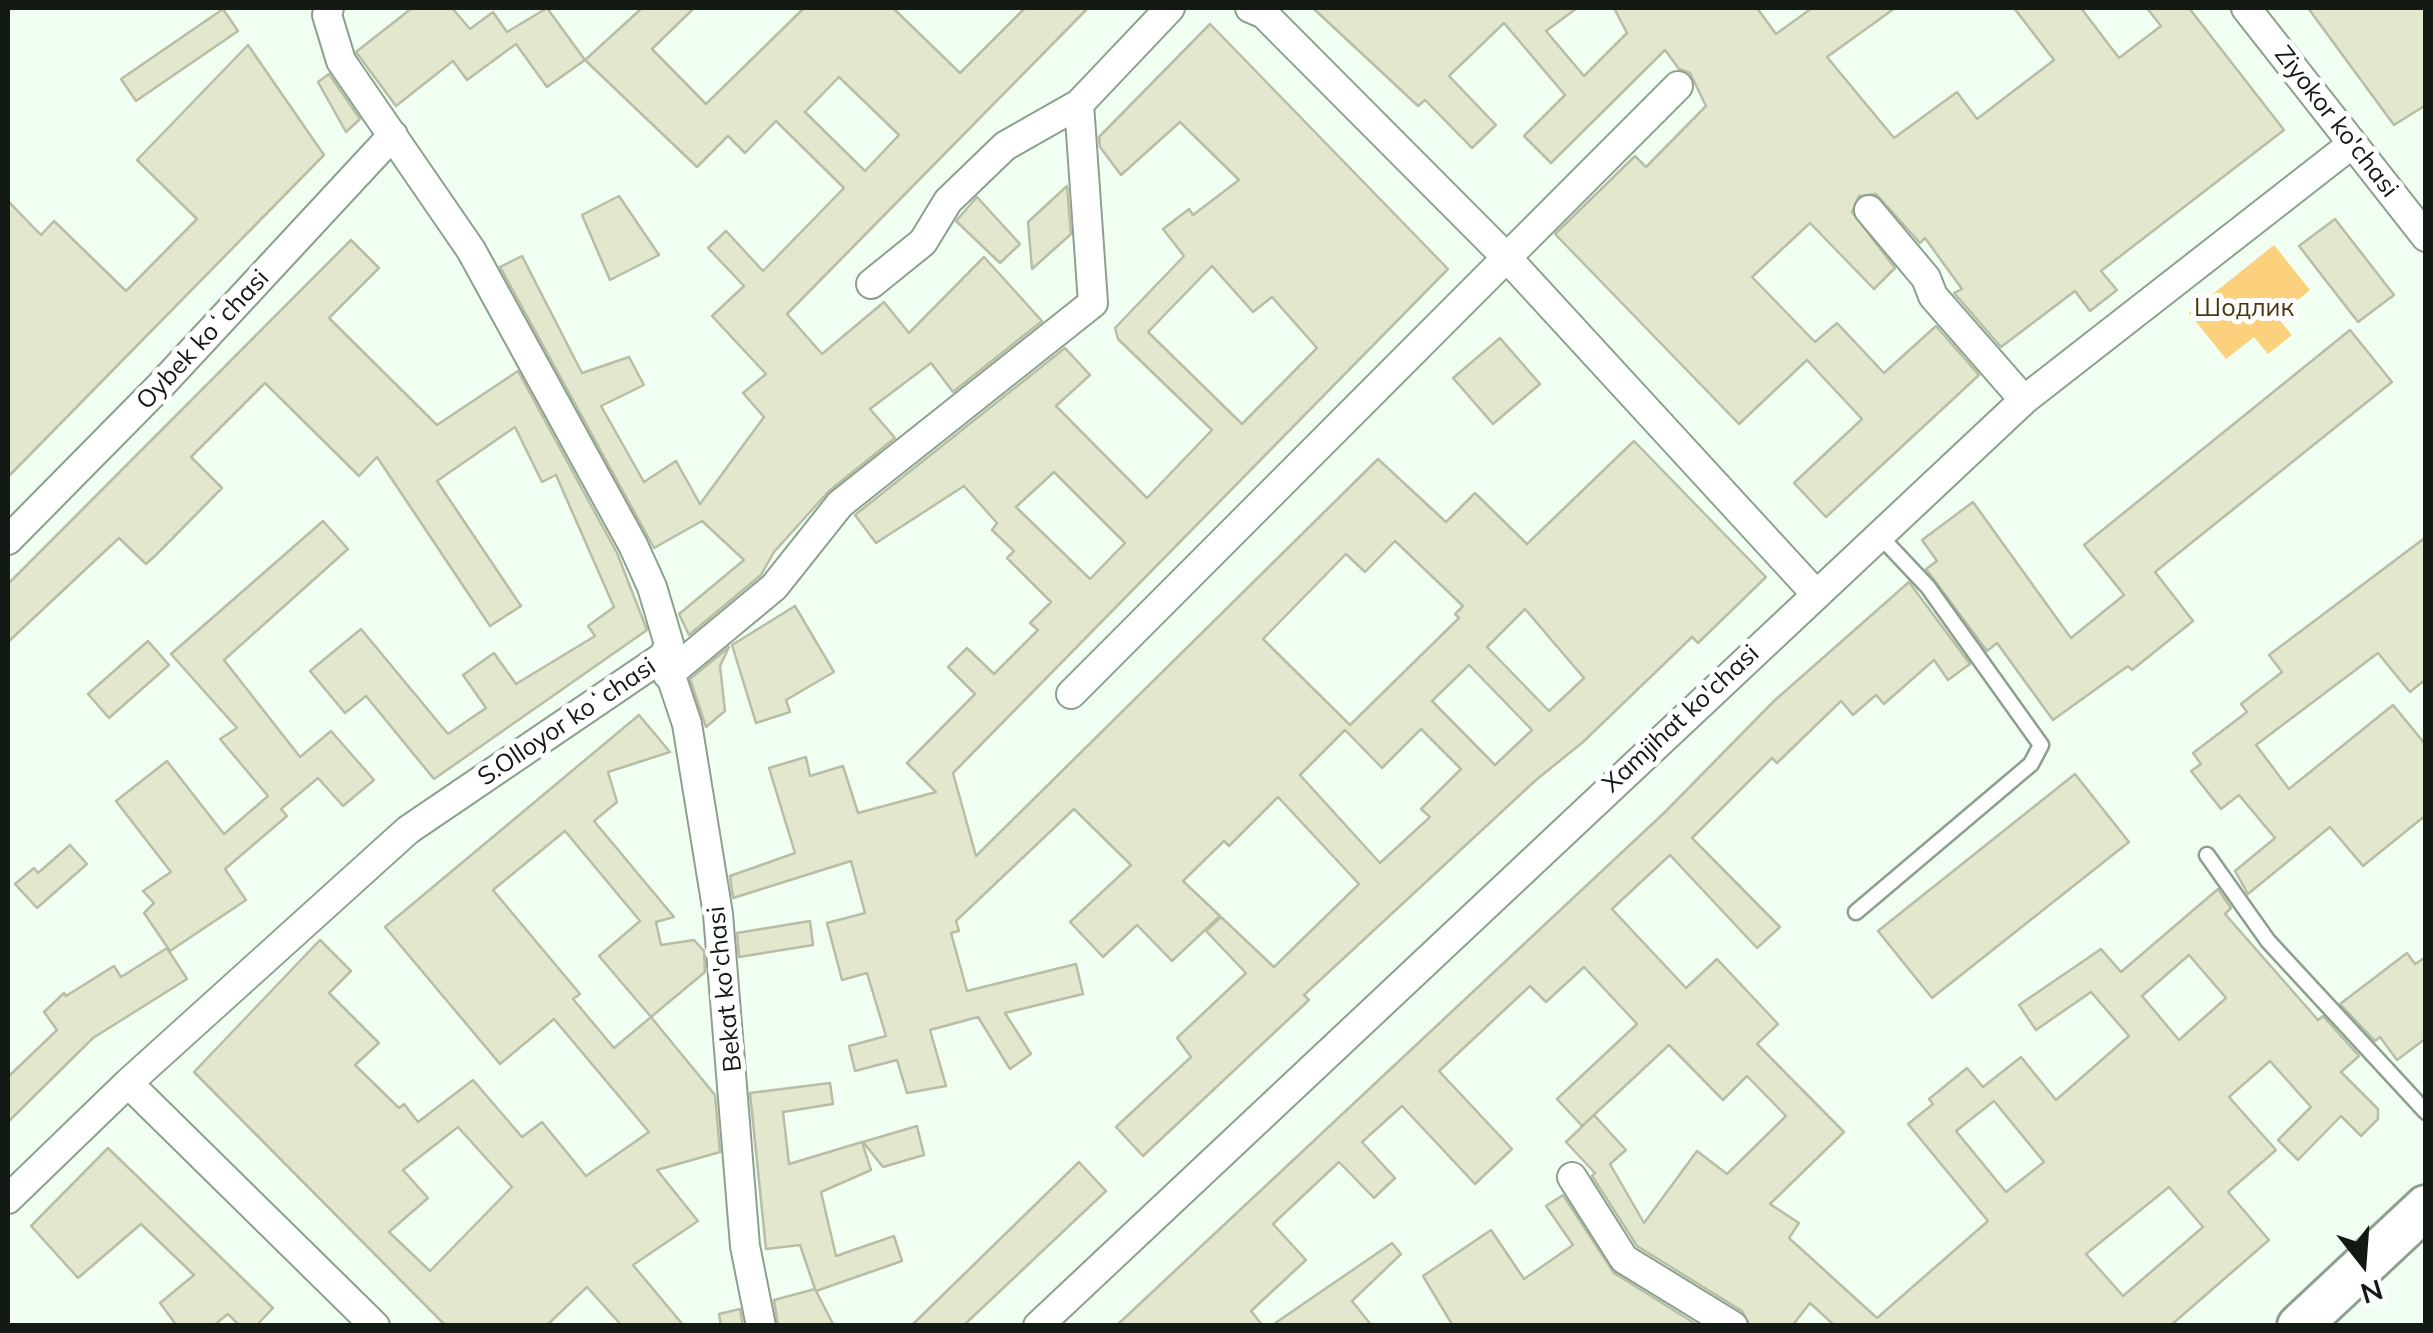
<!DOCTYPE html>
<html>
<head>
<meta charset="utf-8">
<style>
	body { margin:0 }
	#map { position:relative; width:2433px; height:1333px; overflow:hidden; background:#f1fff3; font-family:Mulish,sans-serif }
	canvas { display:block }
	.frame { position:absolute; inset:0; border:10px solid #121a13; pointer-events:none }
	.north { position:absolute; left:2313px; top:1213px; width:100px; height:100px; -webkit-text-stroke:8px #fff; paint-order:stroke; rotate:163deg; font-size:28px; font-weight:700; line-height:40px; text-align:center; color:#121a13 }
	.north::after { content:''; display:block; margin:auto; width:35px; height:45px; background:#121a13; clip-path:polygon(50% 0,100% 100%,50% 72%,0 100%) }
</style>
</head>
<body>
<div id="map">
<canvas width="2433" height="1333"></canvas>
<div class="frame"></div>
<div class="north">N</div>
</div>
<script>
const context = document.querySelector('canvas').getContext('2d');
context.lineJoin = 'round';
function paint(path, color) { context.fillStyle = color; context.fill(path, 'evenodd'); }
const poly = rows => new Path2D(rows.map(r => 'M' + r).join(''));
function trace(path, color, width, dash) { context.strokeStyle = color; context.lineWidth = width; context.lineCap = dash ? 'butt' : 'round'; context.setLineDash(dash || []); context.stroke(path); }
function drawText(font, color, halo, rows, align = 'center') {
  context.font = font + ' Mulish,sans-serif'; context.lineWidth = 10; context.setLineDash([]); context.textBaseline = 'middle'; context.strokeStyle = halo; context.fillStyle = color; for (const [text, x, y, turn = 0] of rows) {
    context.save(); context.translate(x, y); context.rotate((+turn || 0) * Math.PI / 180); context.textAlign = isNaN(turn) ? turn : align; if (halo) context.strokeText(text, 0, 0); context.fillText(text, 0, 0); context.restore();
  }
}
paint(poly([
	[2274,245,2310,290,2277,317,2292,335,2268,354,2254,337,2226,359,2189,313]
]), '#fbd17e');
const building = poly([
	[412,8,452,8,470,29,493,12,507,32,547,8,585,60,547,87,516,44,467,80,453,61,396,106,356,52,412,8],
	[642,8,694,8,652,49,706,104,804,8,893,8,960,73,1025,8,1088,8,787,314,822,354,884,302,909,333,984,257,1042,321,953,392,931,363,870,409,895,438,829,491,774,552,761,575,689,635,679,614,744,560,702,521,654,548,500,267,522,256,582,373,629,357,644,385,601,406,644,482,676,461,700,504,764,417,743,393,766,374,712,316,744,286,708,248,726,231,763,271,844,188,776,121,745,153,728,136,697,167,585,60,642,8],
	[839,77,899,135,865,171,805,112,839,77],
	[1313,8,1577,8,1546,31,1584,76,1627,33,1614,8,1757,8,1776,34,1812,8,1895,8,1827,57,1894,138,1957,92,1977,119,2054,60,2014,8,2081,8,2119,58,2161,26,2147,8,2189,8,2284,130,2101,271,2117,290,2090,311,2075,291,2001,347,1954,293,1962,289,1925,238,1920,243,1876,194,1859,196,1852,212,1895,268,1874,289,1810,223,1752,277,1815,342,1837,323,1884,373,1936,326,1979,375,1826,517,1794,483,1862,419,1807,360,1739,424,1555,234,1635,156,1646,167,1706,106,1690,73,1679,69,1665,50,1551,163,1524,136,1565,95,1504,23,1449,76,1496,125,1472,148,1425,100,1418,106,1313,8],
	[2308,8,2426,8,2426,105,2394,125,2308,8],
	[223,9,238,31,136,101,121,79,223,9],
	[1210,24,1448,269,953,773,976,856,1378,459,1446,522,1475,493,1527,544,1634,441,1766,577,1698,643,1692,637,1583,742,1536,780,1304,995,1309,1000,1143,1156,1116,1127,1191,1057,1177,1038,1246,973,1206,931,1221,917,1274,967,1359,884,1278,797,1229,846,1224,841,1183,881,1220,916,1172,961,1137,925,1103,957,1070,922,1131,865,1074,809,956,921,959,931,951,933,967,991,1076,964,1083,994,1005,1013,1031,1054,1010,1069,978,1017,930,1030,946,1086,907,1093,897,1060,855,1071,849,1046,886,1036,867,973,842,980,827,923,865,913,851,861,733,898,730,876,795,853,769,768,806,757,810,776,843,766,858,813,936,792,907,763,975,694,948,667,967,648,994,674,1038,630,1030,623,1051,602,1007,558,1014,551,992,530,997,523,964,486,876,543,855,515,1065,348,1090,375,1056,406,1147,498,1212,430,1118,339,1115,328,1184,256,1163,229,1189,209,1193,215,1239,180,1180,122,1121,175,1100,147,1099,137,1210,24],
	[1212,266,1253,312,1272,297,1317,348,1242,424,1148,332,1212,266],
	[1054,472,1125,543,1090,579,1016,507,1054,472],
	[1395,541,1463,606,1455,614,1459,618,1350,725,1263,639,1346,554,1365,572,1395,541],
	[1525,609,1584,678,1549,711,1487,647,1525,609],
	[1469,665,1532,730,1495,765,1432,701,1469,665],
	[1421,729,1461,769,1421,809,1430,817,1380,863,1300,775,1345,730,1382,768,1421,729],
	[248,45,324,155,8,477,8,201,41,235,54,221,126,291,197,219,137,160,248,45],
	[329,74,360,119,346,132,318,82,329,74],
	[1067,186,1071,234,1032,269,1028,222,1067,186],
	[619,196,659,255,610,280,582,215,619,196],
	[977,197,1020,244,1000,263,956,221,977,197],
	[2335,219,2394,295,2358,322,2299,246,2335,219],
	[351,240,379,268,329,318,437,425,518,371,617,553,647,630,434,779,366,696,345,713,310,671,361,629,448,734,486,708,463,675,494,653,516,684,595,636,588,626,614,607,556,475,542,482,515,427,437,481,521,606,490,626,377,457,359,476,265,383,191,457,222,488,156,555,146,564,119,538,8,642,8,584,351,240],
	[2350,330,2392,382,2155,572,2193,621,2132,670,2128,666,2053,720,1997,643,1987,651,1926,569,1937,561,1922,540,1973,502,2071,638,2124,595,2084,545,2350,330],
	[1500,338,1540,384,1493,424,1453,378,1500,338],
	[323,521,348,549,224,660,300,757,331,731,374,780,343,806,318,778,281,809,287,816,225,869,246,900,170,951,144,913,154,903,143,891,171,872,116,801,167,761,224,834,268,796,220,739,237,728,171,654,323,521],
	[2426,537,2426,679,2410,692,2378,653,2256,745,2289,789,2393,705,2426,745,2426,815,2363,866,2330,827,2248,894,2235,871,2275,838,2239,795,2221,809,2191,771,2201,764,2193,753,2247,712,2241,704,2282,672,2269,655,2426,537],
	[1909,582,1970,664,1948,680,1934,660,1884,704,1876,695,1853,715,1841,701,1777,763,1772,758,1692,838,1780,927,1757,948,1670,855,1612,909,1686,988,1717,959,1778,1024,1757,1044,1844,1132,1770,1204,1799,1223,1789,1238,1877,1318,1988,1221,1908,1124,1933,1104,1929,1099,1967,1068,1983,1087,2021,1057,2056,1100,2129,1036,2091,992,2036,1030,2019,1005,2101,949,2121,972,2218,889,2231,908,2225,914,2318,1020,2323,1016,2359,1056,2341,1072,2378,1109,2378,1119,2361,1136,2341,1116,2298,1160,2278,1140,2311,1107,2270,1061,2229,1097,2276,1150,2228,1192,2269,1240,2170,1326,1835,1326,1810,1303,1792,1326,1750,1326,1742,1311,1637,1246,1592,1176,1595,1173,1566,1142,1594,1115,1626,1150,1610,1164,1644,1223,1697,1151,1727,1174,1786,1116,1747,1076,1723,1100,1669,1045,1582,1126,1557,1099,1637,1024,1584,967,1546,1002,1530,986,1439,1071,1512,1149,1475,1184,1402,1106,1362,1142,1395,1178,1374,1198,1339,1162,1273,1224,1306,1260,1251,1311,1263,1326,1116,1326,1665,812,1774,701,1909,582],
	[2189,955,2226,998,2179,1040,2142,996,2189,955],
	[1994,1101,2044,1162,2006,1192,1956,1131,1994,1101],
	[2169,1187,2203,1227,2123,1296,2086,1254,2169,1187],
	[795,606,834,672,786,700,790,712,756,723,732,645,795,606],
	[148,641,169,665,109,718,88,694,148,641],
	[729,647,720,666,725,711,706,727,690,679,729,647],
	[639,715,670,752,608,772,617,802,594,821,674,917,656,922,661,945,694,940,704,951,705,972,651,1017,715,1095,720,1152,657,1170,698,1221,633,1265,684,1326,622,1326,587,1287,546,1326,446,1326,194,1072,320,940,351,971,329,993,379,1043,355,1065,399,1108,404,1104,418,1122,473,1080,522,1137,542,1122,586,1176,649,1132,554,1019,500,1064,385,927,639,715],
	[565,831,640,921,599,956,651,1017,614,1048,573,999,580,994,493,890,565,831],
	[458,1127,512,1187,430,1271,389,1232,428,1198,403,1170,458,1127],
	[2075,774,2129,842,1932,998,1878,931,2075,774],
	[70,845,87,864,37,908,15,884,34,868,38,873,70,845],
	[810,921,813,945,739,957,737,933,810,921],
	[167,948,187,979,93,1038,8,1122,8,1077,57,1030,44,1012,64,993,66,996,114,966,121,977,167,948],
	[2407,953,2415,964,2426,957,2425,1039,2397,1060,2380,1037,2375,1041,2340,1004,2407,953],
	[830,1083,833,1104,783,1112,789,1164,862,1142,871,1170,821,1192,836,1256,894,1236,902,1261,816,1291,834,1326,778,1326,774,1300,815,1289,800,1245,766,1249,750,1093,830,1083],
	[917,1126,924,1155,883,1167,863,1142,917,1126],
	[108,1148,273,1308,256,1326,240,1326,228,1314,213,1326,177,1326,160,1303,194,1275,141,1224,78,1278,31,1226,108,1148],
	[1079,1162,1106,1191,963,1326,911,1326,1079,1162],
	[1563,1195,1614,1273,1699,1326,1453,1326,1423,1276,1491,1230,1524,1279,1573,1245,1546,1206,1563,1195],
	[1392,1243,1401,1254,1352,1301,1372,1326,1271,1326,1392,1243],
	[740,1309,743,1326,721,1326,719,1314,740,1309]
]);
paint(building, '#e2e7cd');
trace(building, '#b8bda4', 2.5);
const lane = poly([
	[2207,855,2268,941,2426,1112],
	[1856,912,2031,764,2041,745,1928,587,1879,535]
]);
const street = poly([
	[1250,8,1264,14,1509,260,1815,593],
	[2246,8,2426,237],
	[1869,210,1926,278,1933,296,2024,400],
	[871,284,923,242,948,201,1005,146,1079,104,1170,8],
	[8,540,161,385,393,135],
	[665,658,687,724,718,914,745,1246,761,1326],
	[668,675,774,587,840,504,1093,303,1079,104],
	[1071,694,1678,86],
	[128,1083,375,1326],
	[1572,1177,1624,1259,1733,1326],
	[8,1199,128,1083,408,830,664,656,669,644,652,587,633,545,471,250,341,61,327,15,329,8],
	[1038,1326,2024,400,2352,144]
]);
const primary = poly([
	[2299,1326,2426,1207]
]);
trace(lane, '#8ca08e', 19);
trace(street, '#8ca08e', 32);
trace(primary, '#8ca08e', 48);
trace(lane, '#fff', 14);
trace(street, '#fff', 28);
trace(primary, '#fff', 42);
drawText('25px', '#121a13', '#fff', [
	["Ziyokor ko'chasi",2336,122,52],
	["Oybek koʻchasi",203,340,-47],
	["Xamjihat ko'chasi",1681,719,-43],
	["S.Olloyor koʻchasi",567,722,-34],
	["Bekat ko'chasi",725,989,-96]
]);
drawText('25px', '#493710', '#fff', [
	["Шодлик",2244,308]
]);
</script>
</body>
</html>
